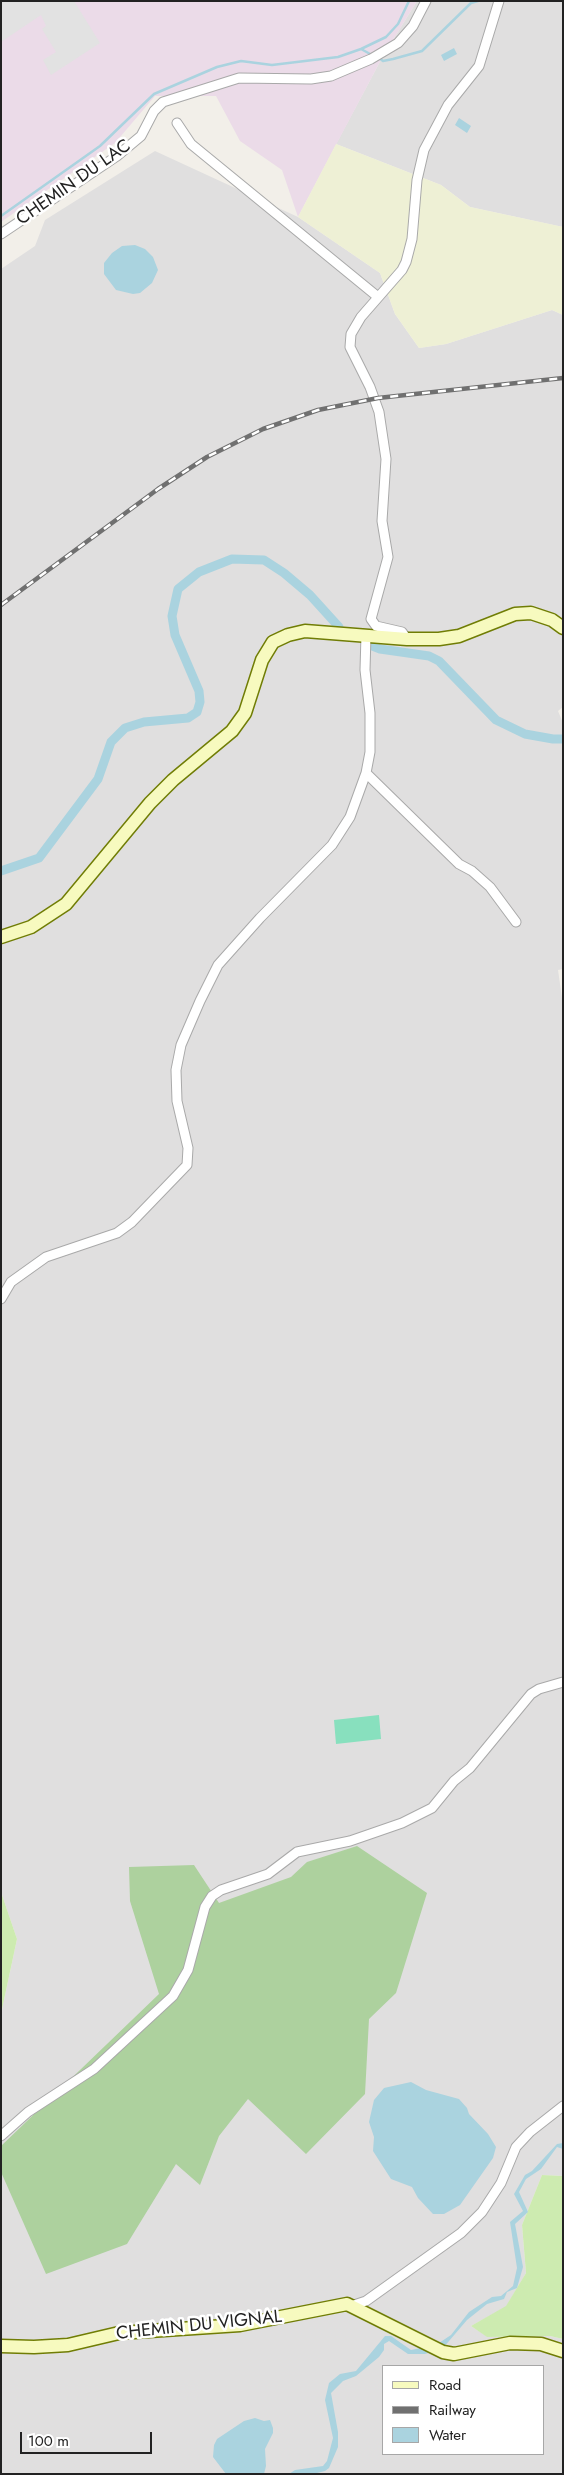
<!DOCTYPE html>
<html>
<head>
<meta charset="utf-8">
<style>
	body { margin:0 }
	#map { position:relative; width:564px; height:2475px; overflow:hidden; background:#f2efe9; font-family:Jost,sans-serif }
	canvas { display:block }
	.frame { position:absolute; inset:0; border:2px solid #222; pointer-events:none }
	.legend { position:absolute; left:382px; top:2365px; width:162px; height:90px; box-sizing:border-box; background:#fff; border:1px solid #a7a7a7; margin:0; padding:6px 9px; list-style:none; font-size:15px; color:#222 }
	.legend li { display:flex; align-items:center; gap:10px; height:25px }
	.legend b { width:25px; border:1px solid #a7a7a7 }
	.scale { position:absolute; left:20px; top:2432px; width:132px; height:22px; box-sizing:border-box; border:2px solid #222; border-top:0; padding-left:6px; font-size:15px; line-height:18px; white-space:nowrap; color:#222; -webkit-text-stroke:4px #fff; paint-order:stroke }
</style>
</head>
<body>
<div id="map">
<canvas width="564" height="2475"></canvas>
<div class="frame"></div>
<ul class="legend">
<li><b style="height:6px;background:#f7fabf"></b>Road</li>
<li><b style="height:6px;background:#707070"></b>Railway</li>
<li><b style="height:14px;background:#aad3df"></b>Water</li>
</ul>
<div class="scale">100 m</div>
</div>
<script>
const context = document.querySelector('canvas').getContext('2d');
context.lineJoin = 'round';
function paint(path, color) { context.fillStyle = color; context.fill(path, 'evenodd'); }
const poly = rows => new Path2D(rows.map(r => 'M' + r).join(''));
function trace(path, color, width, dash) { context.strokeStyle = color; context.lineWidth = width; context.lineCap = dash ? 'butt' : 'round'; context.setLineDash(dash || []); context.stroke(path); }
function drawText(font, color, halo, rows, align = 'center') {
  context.font = font + ' Jost,sans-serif'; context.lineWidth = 5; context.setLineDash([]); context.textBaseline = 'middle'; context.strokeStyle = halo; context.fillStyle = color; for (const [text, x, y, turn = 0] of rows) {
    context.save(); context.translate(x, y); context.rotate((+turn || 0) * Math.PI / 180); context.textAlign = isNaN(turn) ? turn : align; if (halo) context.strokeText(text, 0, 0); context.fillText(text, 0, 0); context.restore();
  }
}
paint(poly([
	[417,1,563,1,563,227,470,207,441,185,336,144,383,56],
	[155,151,298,217,380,273,395,314,419,348,446,344,552,310,563,315,563,707,558,711,563,723,563,969,558,970,563,1005,563,2176,542,2175,522,2225,526,2273,506,2307,471,2326,488,2337,550,2336,563,2339,563,2474,1,2474,1,2014,17,1939,1,1892,1,269,35,246,45,220],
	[383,2366,543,2366,543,2454,383,2454]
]), '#e0dfdf');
paint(poly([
	[1,1,417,1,383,56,298,217,282,170,240,141,216,96,155,96,115,143,1,222]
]), '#ebdbe8');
paint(poly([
	[336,144,441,185,470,207,563,227,563,315,552,310,446,344,419,348,395,314,380,273,298,217]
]), '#eef0d5');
paint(poly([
	[1,1892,17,1939,1,2014],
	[542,2175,563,2176,563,2339,550,2336,487,2337,471,2326,506,2306,526,2273,522,2225]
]), '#cdebb0');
paint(poly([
	[357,1846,427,1893,396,1993,369,2019,365,2094,306,2154,248,2099,219,2136,200,2185,176,2164,127,2244,46,2274,1,2172,1,2146,159,1994,130,1901,129,1867,194,1865,219,1903,291,1877,307,1862]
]), '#add19e');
paint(poly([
	[379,1715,381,1739,336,1744,334,1720]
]), '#88e0be');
paint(poly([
	[1,1,74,1,100,43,51,75,43,60,56,52,42,29,46,26,41,15,1,42]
]), '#e2e2e2');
paint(poly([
	[454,48,457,54,444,61,441,55],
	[459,118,471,126,467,133,455,125],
	[135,245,145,249,153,257,158,270,152,283,140,293,133,294,116,290,104,274,104,263,112,253,122,246],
	[411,2082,426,2090,459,2099,467,2108,469,2114,488,2134,496,2147,493,2158,460,2205,444,2214,433,2214,418,2198,412,2187,391,2179,373,2151,374,2137,369,2122,374,2100,384,2088],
	[563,2143,563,2149,557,2147,541,2169,526,2179,519,2192,528,2212,515,2224,523,2267,517,2288,507,2292,504,2299,487,2304,467,2320,443,2348,425,2354,408,2354,389,2341,384,2344,384,2350,379,2357,356,2376,343,2381,331,2393,338,2432,338,2447,329,2468,325,2471,313,2474,289,2474,295,2470,323,2466,327,2461,333,2438,325,2400,329,2383,340,2374,356,2371,385,2336,391,2336,411,2350,436,2345,451,2335,469,2312,492,2297,501,2296,513,2286,517,2268,510,2222,523,2211,514,2194,525,2175,532,2171,557,2144],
	[255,2418,264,2421,270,2420,273,2428,273,2433,265,2449,266,2466,264,2474,226,2474,213,2457,214,2445,217,2439,244,2421]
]), '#aad3df');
trace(poly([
	[361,49,372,55],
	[379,58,383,61,393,59,422,51,471,3,478,1],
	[1,216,100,146,154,94,217,67,241,61,272,65,338,57,361,49,386,37,398,24,409,1]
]), '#aad3df', 2.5);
trace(poly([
	[370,645,380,649,429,656,439,661,496,720,525,734,553,739,563,739],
	[1,871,39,858,98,779,111,742,125,728,144,722,188,718,197,712,200,702,199,691,175,635,172,616,178,589,199,572,232,559,264,560,284,573,310,595,339,627]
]), '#aad3df', 9);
const street = poly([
	[177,123,191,144,378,297],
	[1,234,117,156,141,136,154,111,163,102,239,78,311,79,331,76,371,59,398,43,413,26,426,1],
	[407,639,402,632,376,626,371,619,388,557,382,521,386,459,379,412,370,387,350,347,351,334,361,317,402,270,406,262,412,239,417,180,424,150,448,105,479,66,499,1],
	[366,773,459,864,472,871,490,887,516,922],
	[1,1299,11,1282,46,1257,117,1233,132,1222,187,1165,188,1148,177,1101,176,1070,181,1045,200,1001,218,965,260,918,332,845,350,817,366,773,370,752,370,713,365,670,366,635],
	[1,2136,28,2112,94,2069,173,1996,188,1970,205,1907,212,1896,221,1890,268,1874,297,1852,350,1841,402,1823,432,1808,454,1781,470,1768,531,1694,539,1689,563,1682],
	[354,2305,366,2301,461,2233,482,2212,501,2183,516,2147,530,2132,563,2106]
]);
const secondary = poly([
	[1,937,31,927,66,904,150,803,173,780,232,731,245,713,262,660,273,642,288,635,305,631,407,639,439,639,459,636,515,614,531,613,552,620,563,628],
	[1,2346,34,2347,68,2345,119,2333,240,2325,347,2304,443,2352,454,2354,510,2343,541,2344,563,2351]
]);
trace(street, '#a9a9a9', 11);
trace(secondary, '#707d05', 15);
trace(street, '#fff', 9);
trace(secondary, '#f7fabf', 12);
const rail = poly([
	[1,605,158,489,207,457,263,429,318,410,378,398,563,378]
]);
trace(rail, '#707070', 4.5);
trace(rail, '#fff', 2.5, [8]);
drawText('18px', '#222', '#fff', [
	["CHEMIN DU LAC",74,183,-35],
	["CHEMIN DU VIGNAL",199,2326,-6]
]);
</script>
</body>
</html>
